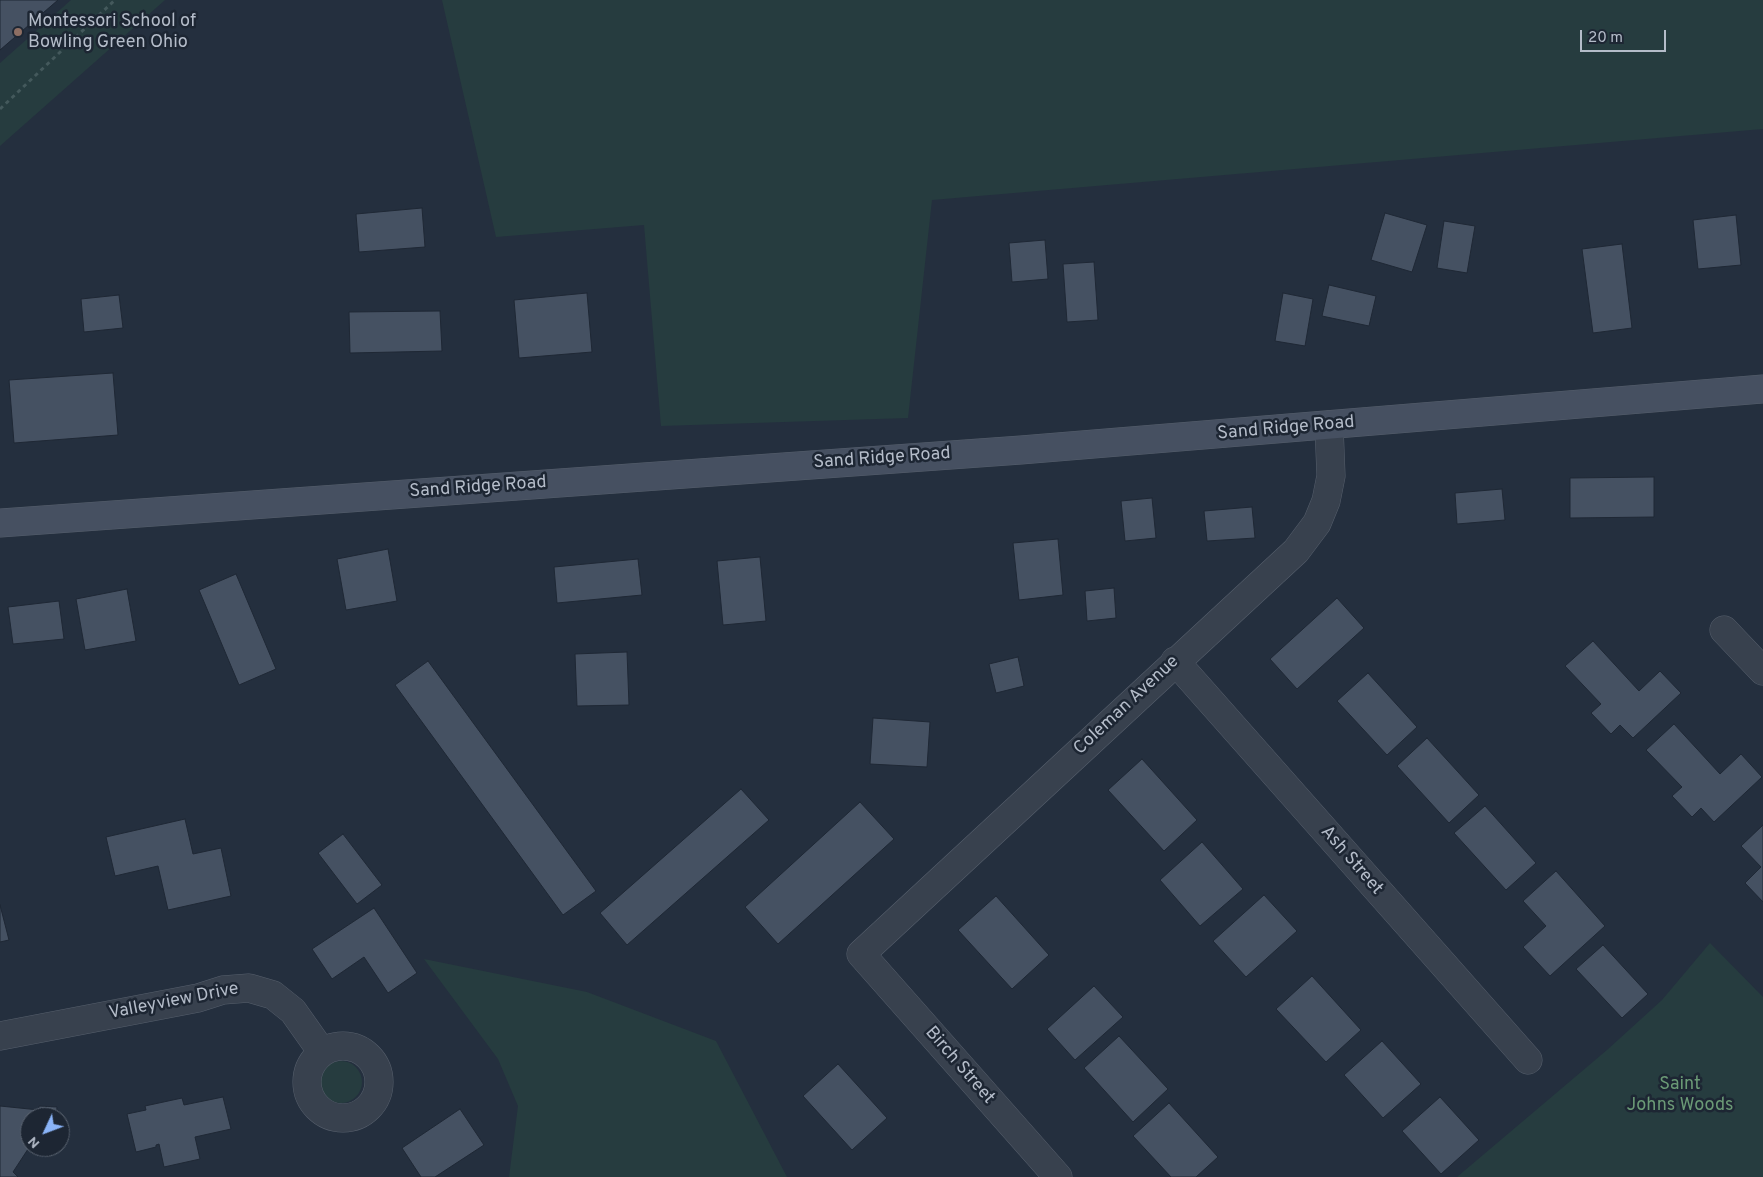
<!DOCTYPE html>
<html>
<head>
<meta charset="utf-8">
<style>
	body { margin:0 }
	#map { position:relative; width:1763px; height:1177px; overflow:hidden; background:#242f3e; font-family:Overpass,sans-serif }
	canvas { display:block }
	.north { position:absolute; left:20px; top:1107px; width:50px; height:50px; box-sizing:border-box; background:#1d2633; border:1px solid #59626f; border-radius:50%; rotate:227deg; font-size:14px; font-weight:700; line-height:20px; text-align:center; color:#b4bcc9 }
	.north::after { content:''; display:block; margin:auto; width:18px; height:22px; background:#8ab4f8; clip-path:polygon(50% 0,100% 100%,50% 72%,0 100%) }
	.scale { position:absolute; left:1580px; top:30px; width:86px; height:22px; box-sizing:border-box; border:2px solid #b4bcc9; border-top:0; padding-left:6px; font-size:15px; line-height:18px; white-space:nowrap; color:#b4bcc9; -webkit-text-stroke:4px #1d2633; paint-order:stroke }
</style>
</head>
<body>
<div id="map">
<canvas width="1763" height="1177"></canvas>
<div class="north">N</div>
<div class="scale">20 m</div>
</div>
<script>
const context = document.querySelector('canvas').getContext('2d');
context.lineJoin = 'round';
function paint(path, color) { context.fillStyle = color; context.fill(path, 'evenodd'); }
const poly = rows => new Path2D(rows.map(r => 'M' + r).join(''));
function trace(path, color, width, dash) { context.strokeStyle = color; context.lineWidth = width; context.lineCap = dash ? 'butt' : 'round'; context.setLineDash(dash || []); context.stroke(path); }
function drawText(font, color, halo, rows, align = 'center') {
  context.font = font + ' Overpass,sans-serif'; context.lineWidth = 5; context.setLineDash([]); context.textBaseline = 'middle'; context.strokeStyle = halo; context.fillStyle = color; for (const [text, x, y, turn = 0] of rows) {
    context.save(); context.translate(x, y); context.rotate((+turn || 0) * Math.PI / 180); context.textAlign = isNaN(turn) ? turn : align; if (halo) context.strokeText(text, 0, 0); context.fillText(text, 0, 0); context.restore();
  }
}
paint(poly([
	[71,0,165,0,0,146,0,63],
	[442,0,1763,0,1763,129,932,200,908,418,661,426,644,225,496,237],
	[1710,943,1763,997,1763,1177,1457,1177,1607,1050,1662,1000],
	[424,959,587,992,716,1041,787,1177,509,1177,518,1106,498,1059],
	'320 1082a21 21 0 1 1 42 0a21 21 0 1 1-42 0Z'
]), '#263c3f');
const building = poly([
	[0,0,58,0,0,50,0,0],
	[422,208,425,247,359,252,356,214,422,208],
	[1385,213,1427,225,1412,272,1371,260,1385,213],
	[1736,215,1741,265,1698,269,1693,220,1736,215],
	[1444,221,1475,226,1467,273,1437,268,1444,221],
	[1045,240,1048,279,1012,282,1009,243,1045,240],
	[1622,244,1632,328,1593,333,1582,249,1622,244],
	[1094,262,1098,320,1067,322,1063,264,1094,262],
	[1329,285,1376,296,1369,326,1322,316,1329,285],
	[587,293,592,352,519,358,514,300,587,293],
	[1283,293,1313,299,1305,346,1275,341,1283,293],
	[119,295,123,328,84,332,81,299,119,295],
	[440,311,442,351,350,353,349,312,440,311],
	[113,373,118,435,14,443,9,380,113,373],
	[1654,477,1654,517,1570,518,1570,478,1654,477],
	[1502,489,1505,520,1457,524,1455,493,1502,489],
	[1152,498,1156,538,1125,541,1121,501,1152,498],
	[1252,507,1255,538,1207,541,1204,511,1252,507],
	[1058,539,1063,595,1019,600,1013,543,1058,539],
	[388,549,397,601,346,610,337,559,388,549],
	[760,557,766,621,723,625,717,561,760,557],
	[638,559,642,595,557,603,554,567,638,559],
	[236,574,276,669,239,685,199,590,236,574],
	[1114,588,1116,618,1087,621,1085,591,1114,588],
	[127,589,136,641,85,650,76,599,127,589],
	[1337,598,1364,628,1297,689,1270,659,1337,598],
	[59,601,64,639,13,644,8,607,59,601],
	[1593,641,1639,691,1660,671,1681,693,1633,738,1620,725,1611,734,1591,713,1601,704,1565,666,1593,641],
	[627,652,629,705,577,706,575,654,627,652],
	[1018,657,1024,686,996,693,989,664,1018,657],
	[428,661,596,891,563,915,395,685,428,661],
	[1368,673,1417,727,1387,755,1337,701,1368,673],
	[873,718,930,722,927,767,870,764,873,718],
	[1674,724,1720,774,1741,754,1762,777,1714,822,1701,808,1692,817,1672,796,1682,787,1646,750,1674,724],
	[1427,738,1479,795,1449,823,1397,766,1427,738],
	[1142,759,1197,820,1164,851,1108,790,1142,759],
	[741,789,769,820,627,945,600,913,741,789],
	[860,802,894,839,778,944,745,907,860,802],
	[1485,806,1536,863,1506,890,1454,833,1485,806],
	[185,819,193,854,221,848,231,896,168,910,158,866,115,876,106,837,185,819],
	[1763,825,1763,902,1745,883,1761,867,1741,846,1763,825],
	[343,834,382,885,357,904,318,853,343,834],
	[1202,842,1243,889,1200,926,1160,880,1202,842],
	[1556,871,1605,926,1550,976,1523,947,1546,926,1523,901,1556,871],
	[1264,895,1297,931,1246,977,1213,941,1264,895],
	[996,896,1049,955,1012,989,958,930,996,896],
	[0,905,9,940,0,942,0,905],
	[374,908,417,973,388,993,364,957,332,979,312,949,374,908],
	[1603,945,1648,994,1622,1018,1576,969,1603,945],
	[1312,976,1361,1030,1326,1062,1276,1009,1312,976],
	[1094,986,1123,1017,1075,1060,1047,1029,1094,986],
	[1119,1036,1168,1089,1133,1122,1084,1068,1119,1036],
	[1382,1041,1421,1084,1383,1118,1344,1075,1382,1041],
	[838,1064,887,1118,852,1150,803,1096,838,1064],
	[223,1097,231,1129,195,1137,200,1159,164,1167,159,1144,156,1145,156,1147,136,1152,127,1114,146,1110,145,1106,182,1098,184,1105,223,1097],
	[1440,1097,1479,1140,1441,1174,1402,1131,1440,1097],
	[1169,1103,1218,1157,1196,1177,1171,1177,1133,1136,1169,1103],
	[0,1106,39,1110,39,1106,57,1107,56,1117,30,1117,30,1146,13,1172,18,1177,0,1177,0,1106],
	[460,1109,484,1145,435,1177,421,1177,402,1148,460,1109]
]);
paint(building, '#455162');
trace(building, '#1f2835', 1);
const street = poly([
	[1724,630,1763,671],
	[1175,661,1528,1060],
	[0,1036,198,998,223,990,249,988,273,995,293,1011,322,1052],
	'307 1082a36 36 0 1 1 72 0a36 36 0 1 1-72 0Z',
	[1058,1177,861,954,1296,551,1317,523,1326,501,1331,476,1329,425]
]);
const secondary = poly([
	[0,523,1021,450,1763,389]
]);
trace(street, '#565f6c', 29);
trace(secondary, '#565f6c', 29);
trace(poly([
	[0,109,115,0]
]), '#44595c', 3, [4, 4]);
trace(street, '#38414e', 28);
trace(secondary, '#465061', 28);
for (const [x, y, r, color] of [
	[18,32,5,"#8d6e63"]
]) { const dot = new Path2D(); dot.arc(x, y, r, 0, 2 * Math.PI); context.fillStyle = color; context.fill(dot); trace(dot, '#1d2633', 2); }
drawText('18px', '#b4bcc9', '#1d2633', [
	["Montessori School of",28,22],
	["Bowling Green Ohio",28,43]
], 'left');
drawText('18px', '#b4bcc9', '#1d2633', [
	["Sand Ridge Road",1286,429,-5],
	["Sand Ridge Road",882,459,-4],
	["Sand Ridge Road",478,488,-4],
	["Coleman Avenue",1127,706,-43],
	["Ash Street",1351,861,49],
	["Valleyview Drive",174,1002,-11],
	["Birch Street",959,1066,49]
]);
drawText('18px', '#6b9a76', '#1d2633', [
	["Saint",1680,1085],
	["Johns Woods",1680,1106]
]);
</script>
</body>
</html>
